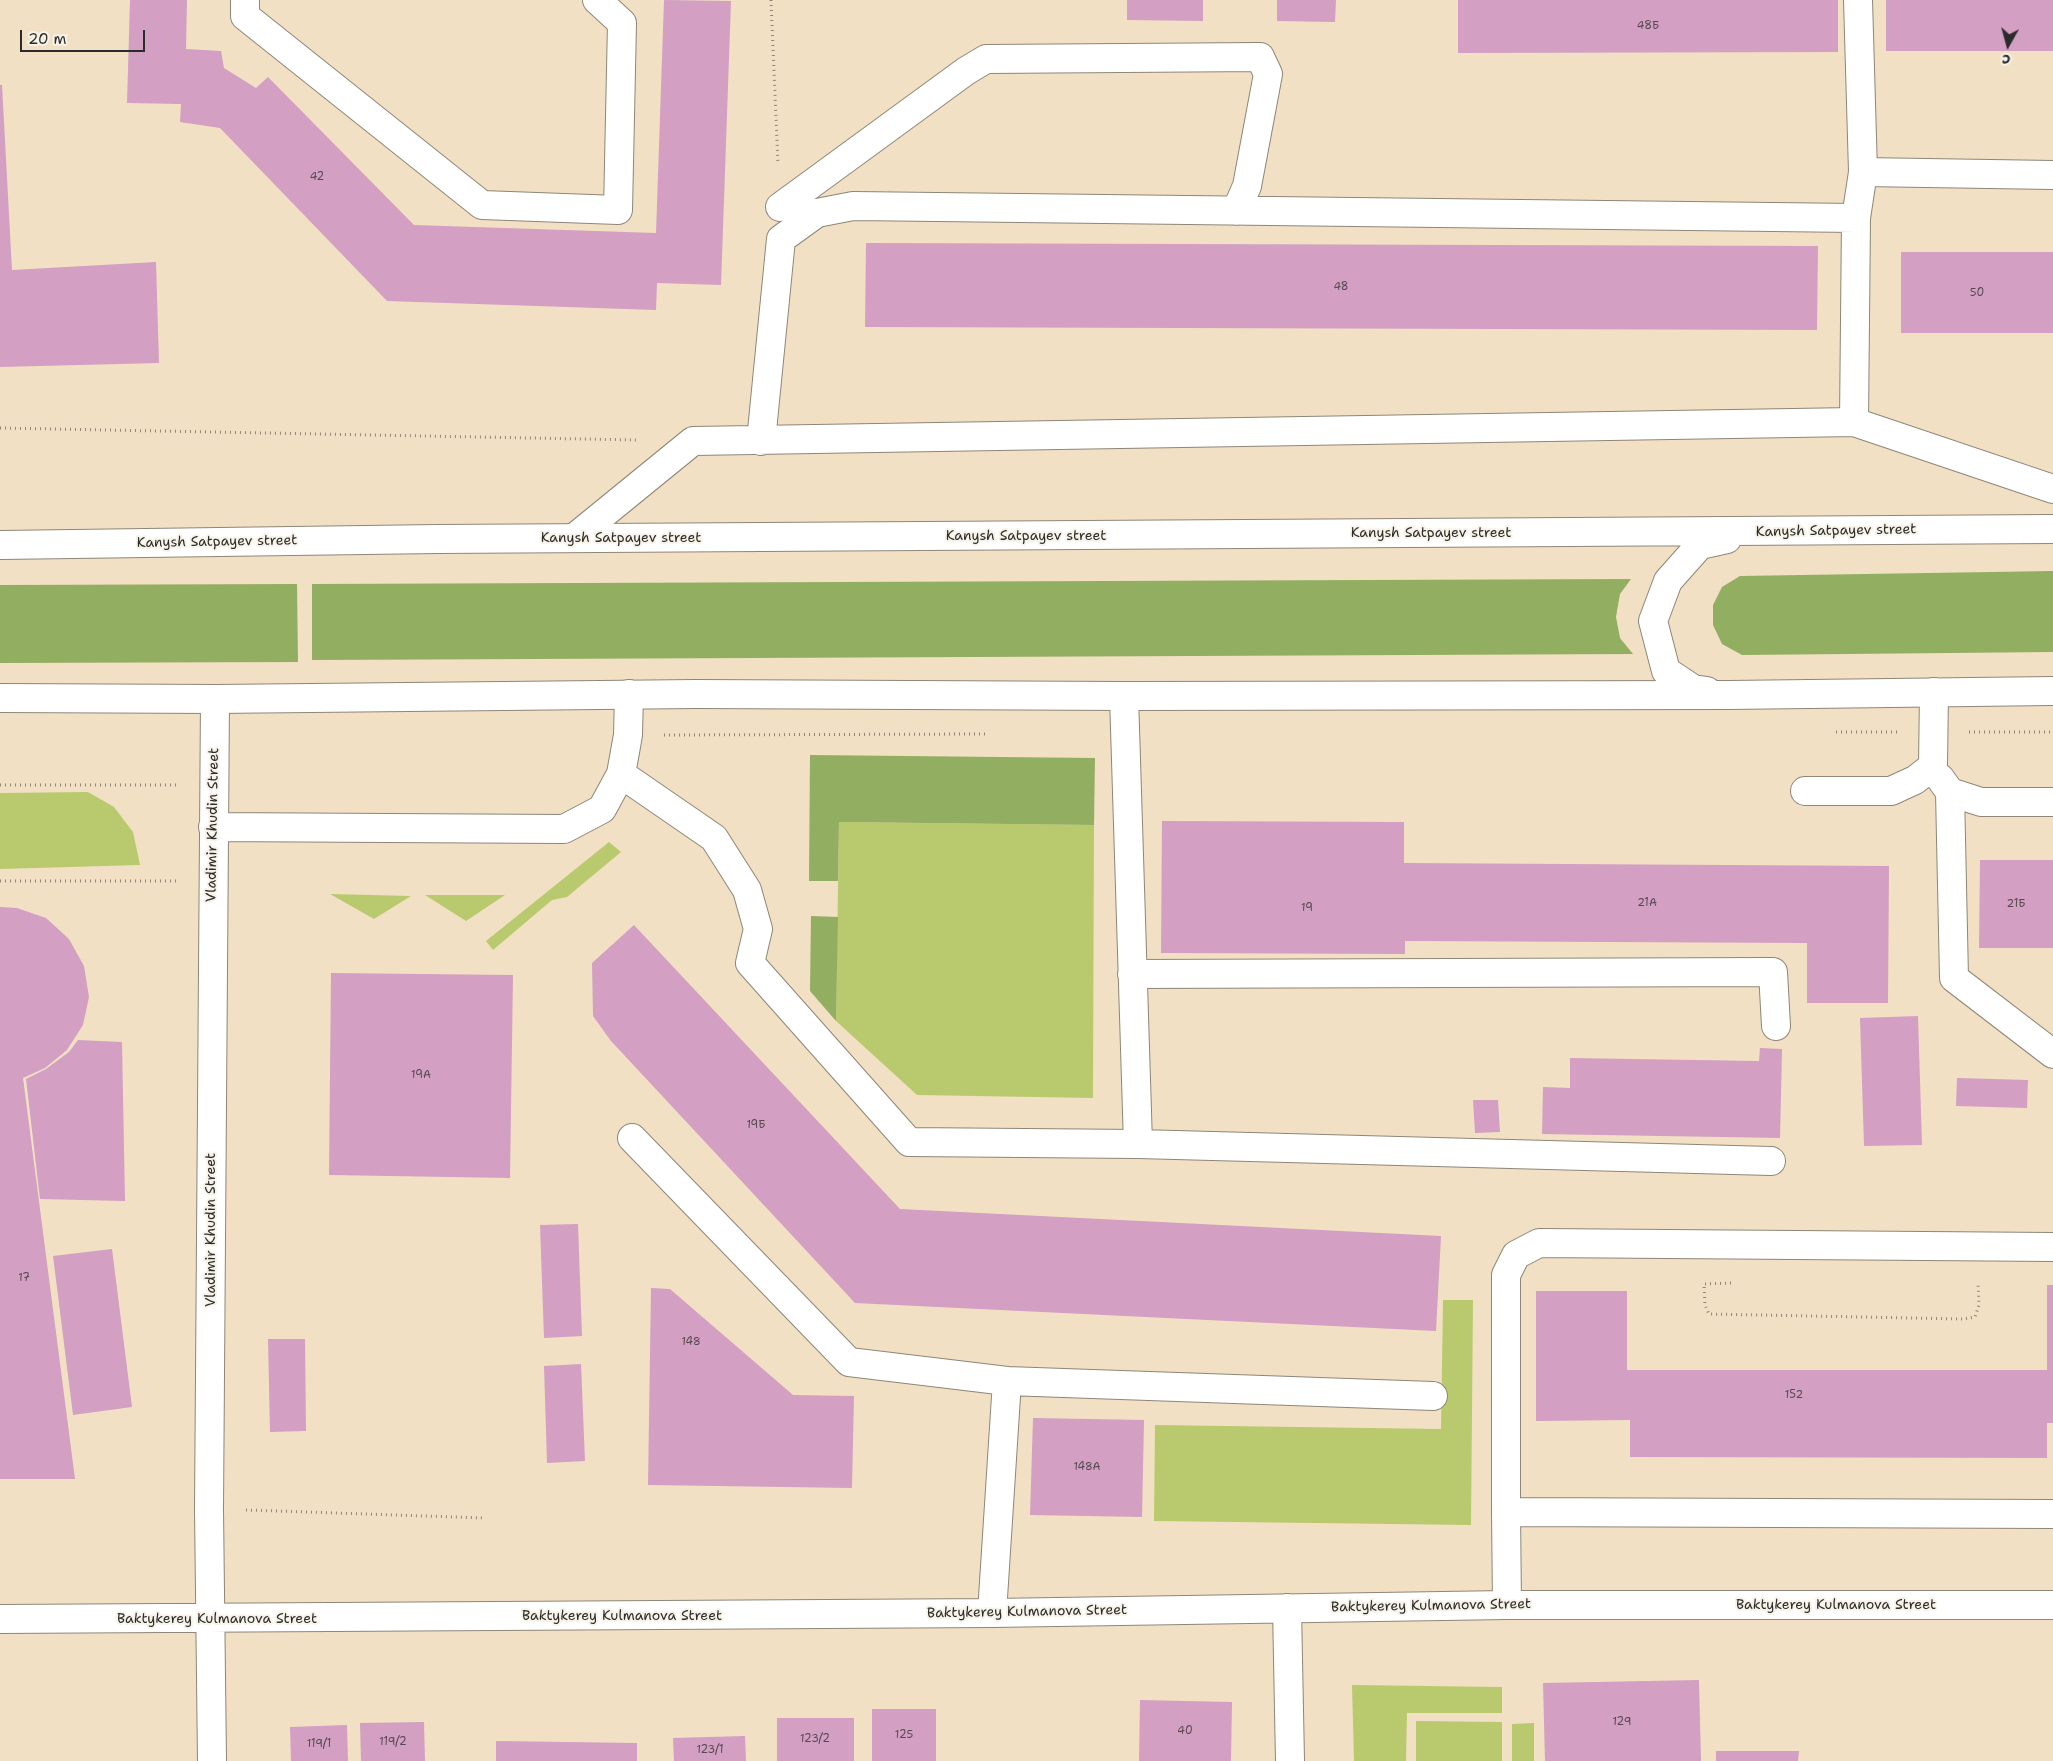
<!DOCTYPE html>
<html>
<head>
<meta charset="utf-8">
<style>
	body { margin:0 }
	#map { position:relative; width:2053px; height:1761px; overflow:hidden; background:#f2e0c4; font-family:"Shantell Sans",sans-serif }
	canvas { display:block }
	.north { position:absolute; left:1983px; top:20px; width:50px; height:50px; -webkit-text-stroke:4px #f7f3e8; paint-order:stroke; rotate:187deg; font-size:14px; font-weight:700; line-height:20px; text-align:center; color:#2b2b2b }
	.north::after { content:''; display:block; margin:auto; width:18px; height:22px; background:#2b2b2b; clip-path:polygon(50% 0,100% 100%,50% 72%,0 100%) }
	.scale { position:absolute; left:20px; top:30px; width:125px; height:22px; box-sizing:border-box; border:2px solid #2b2b2b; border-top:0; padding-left:6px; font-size:15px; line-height:18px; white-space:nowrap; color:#2b2b2b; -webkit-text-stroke:4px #f7f3e8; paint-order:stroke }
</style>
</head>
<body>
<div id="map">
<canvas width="2053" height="1761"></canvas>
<div class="north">С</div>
<div class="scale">20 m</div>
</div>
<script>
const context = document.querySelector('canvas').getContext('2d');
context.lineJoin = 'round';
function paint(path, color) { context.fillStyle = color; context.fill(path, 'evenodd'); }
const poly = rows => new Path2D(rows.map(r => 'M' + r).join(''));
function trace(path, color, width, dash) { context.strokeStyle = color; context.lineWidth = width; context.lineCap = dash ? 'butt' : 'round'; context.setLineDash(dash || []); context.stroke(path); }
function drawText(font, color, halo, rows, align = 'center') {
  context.font = font + ' "Shantell Sans",sans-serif'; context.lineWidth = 4; context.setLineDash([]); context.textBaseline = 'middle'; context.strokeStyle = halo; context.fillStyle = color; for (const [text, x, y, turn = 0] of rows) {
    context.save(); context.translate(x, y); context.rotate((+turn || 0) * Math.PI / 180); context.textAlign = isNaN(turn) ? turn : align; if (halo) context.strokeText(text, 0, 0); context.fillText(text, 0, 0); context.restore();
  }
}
paint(poly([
	[88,792,114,807,133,832,140,865,0,869,0,793],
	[839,822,1094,825,1093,1098,917,1095,836,1021],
	[609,842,621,852,567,897,552,900,493,950,486,941],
	[330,894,411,896,374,919],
	[425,895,505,895,466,921],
	[1443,1300,1473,1300,1471,1525,1154,1521,1155,1425,1441,1429],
	[1352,1685,1502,1687,1502,1713,1407,1713,1406,1761,1354,1761],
	[1416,1721,1502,1722,1502,1761,1416,1761],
	[1534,1723,1534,1761,1512,1761,1512,1724]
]), '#b8ca6d');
paint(poly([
	[2053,571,2053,652,1742,655,1722,644,1713,625,1713,605,1722,587,1740,576],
	[1631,579,1620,594,1616,617,1620,638,1633,654,312,660,312,584],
	[297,584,298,662,0,663,0,585],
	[810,755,1095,758,1094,825,839,822,838,881,809,881],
	[811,916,838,917,836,1021,810,991]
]), '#92ae60');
paint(poly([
	[130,0,187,0,186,49,221,51,224,68,256,88,268,77,414,225,656,233,664,0,731,1,721,285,657,283,656,310,387,301,220,128,180,122,181,104,127,103],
	[1127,0,1203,0,1203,21,1127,20],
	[1277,0,1336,0,1335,22,1277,21],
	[1458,0,1838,0,1838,52,1458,53],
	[1886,0,2053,0,2053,51,1886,51],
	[0,85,2,85,12,270,156,262,159,363,0,367],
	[866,243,1818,246,1817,330,865,327],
	[1901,252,2053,252,2053,333,1901,333],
	[1162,821,1404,822,1404,863,1889,866,1888,1003,1807,1003,1807,943,1405,941,1405,954,1161,953],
	[1980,860,2053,860,2053,948,1979,948],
	[0,907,17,908,46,918,69,939,84,966,89,997,83,1025,67,1050,45,1068,23,1078,75,1479,0,1479],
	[634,925,900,1209,1441,1236,1436,1331,855,1303,611,1041,593,1016,592,963],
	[331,973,513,975,510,1178,329,1175],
	[1918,1016,1922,1145,1864,1146,1860,1018],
	[78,1040,122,1042,125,1201,40,1199,26,1079,46,1069,69,1052],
	[1760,1048,1782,1049,1780,1138,1542,1134,1543,1087,1570,1088,1570,1058,1759,1061],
	[1957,1078,2028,1080,2027,1108,1956,1106],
	[1473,1100,1498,1100,1500,1132,1475,1133],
	[578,1224,582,1336,544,1338,540,1225],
	[112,1249,132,1407,73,1415,53,1256],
	[2047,1285,2053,1285,2053,1423,2047,1423,2047,1458,1630,1457,1630,1420,1536,1421,1536,1291,1627,1291,1627,1370,2047,1370],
	[651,1288,670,1289,793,1395,854,1396,852,1488,648,1485],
	[268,1339,305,1339,306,1431,270,1432],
	[581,1364,585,1461,547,1463,544,1366],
	[1033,1418,1144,1420,1142,1517,1030,1515],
	[1699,1680,1701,1761,1545,1761,1543,1683],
	[1140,1700,1232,1702,1231,1761,1139,1761],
	[872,1709,936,1709,936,1761,872,1761],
	[777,1718,854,1718,854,1761,777,1761],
	[424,1722,425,1761,361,1761,360,1723],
	[347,1725,348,1761,291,1761,290,1727],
	[745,1736,746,1761,674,1761,673,1738],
	[496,1741,637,1743,637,1761,496,1761],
	[1716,1751,1799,1751,1798,1761,1716,1761]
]), '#d39fc2');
const minor = poly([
	[245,0,245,16,482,205,618,210,622,23,597,0],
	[1863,172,2053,175],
	[780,207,966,71,986,59,1260,57,1268,74,1247,186,1236,211],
	[1854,422,1856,218,1863,172,1858,0],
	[761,441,781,239,817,213,853,206,1856,218],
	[574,538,693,441,1854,422,2053,489],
	[621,774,714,838,747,890,758,929,750,963,909,1142,1138,1144,1124,696],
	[1940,778,1950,792,1981,802,2053,802],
	[1805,791,1891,791,1915,780,1933,766,1934,692],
	[1950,792,1954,978,2053,1054],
	[213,827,564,829,602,809,621,774,628,735,629,694],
	[1132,974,1773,972,1776,1026],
	[632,1138,849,1362,1007,1381,992,1613],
	[1138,1144,1771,1161],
	[2053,1247,1539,1243,1516,1255,1506,1275,1506,1512,2053,1514],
	[1007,1381,1433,1396],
	[1506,1512,1507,1605],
	[1287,1608,1290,1761],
	[0,1619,992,1613,1507,1605,2053,1605],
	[212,1761,209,1509,215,699]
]);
const major = poly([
	[0,545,438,539,2053,529],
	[1707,691,1693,689,1666,671,1653,621,1668,581,1700,545,1727,539],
	[0,698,215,699,696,694,1124,696,1729,695,2053,691]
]);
trace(minor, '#8e8678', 30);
trace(major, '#8e8678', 30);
trace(poly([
	[771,0,778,164],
	[0,428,637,440],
	[1836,732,1897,732],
	[1969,732,2053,732],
	[664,735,985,734],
	[0,785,179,785],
	[0,881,177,881],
	[1731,1283,1704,1284,1705,1305,1709,1314,1963,1319,1975,1317,1979,1305,1978,1283],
	[246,1510,485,1518]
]), '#8e8678', 3, [1, 4]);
trace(minor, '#fff', 28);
trace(major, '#fff', 28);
drawText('11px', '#554851', null, [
	["48Б",1648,26],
	["42",317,177],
	["48",1341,287],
	["50",1977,293],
	["21А",1647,903],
	["21Б",2016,904],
	["19",1307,908],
	["19А",421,1075],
	["19Б",756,1125],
	["17",24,1278],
	["148",691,1342],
	["152",1794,1395],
	["148А",1087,1467],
	["129",1622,1722],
	["40",1185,1731],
	["125",904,1735],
	["123/2",815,1739],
	["119/2",393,1742],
	["119/1",319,1744],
	["123/1",710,1750]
]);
drawText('14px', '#2b2b2b', '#f7f3e8', [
	["Kanysh Satpayev street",1836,531,-1],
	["Kanysh Satpayev street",1431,533],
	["Kanysh Satpayev street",1026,536],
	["Kanysh Satpayev street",621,538],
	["Kanysh Satpayev street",217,542,-1],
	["Vladimir Khudin Street",213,825,-89],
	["Vladimir Khudin Street",211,1230,-90],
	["Baktykerey Kulmanova Street",1836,1605],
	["Baktykerey Kulmanova Street",1431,1606,-1],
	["Baktykerey Kulmanova Street",1027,1612,-1],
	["Baktykerey Kulmanova Street",622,1616],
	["Baktykerey Kulmanova Street",217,1619]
]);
</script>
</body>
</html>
